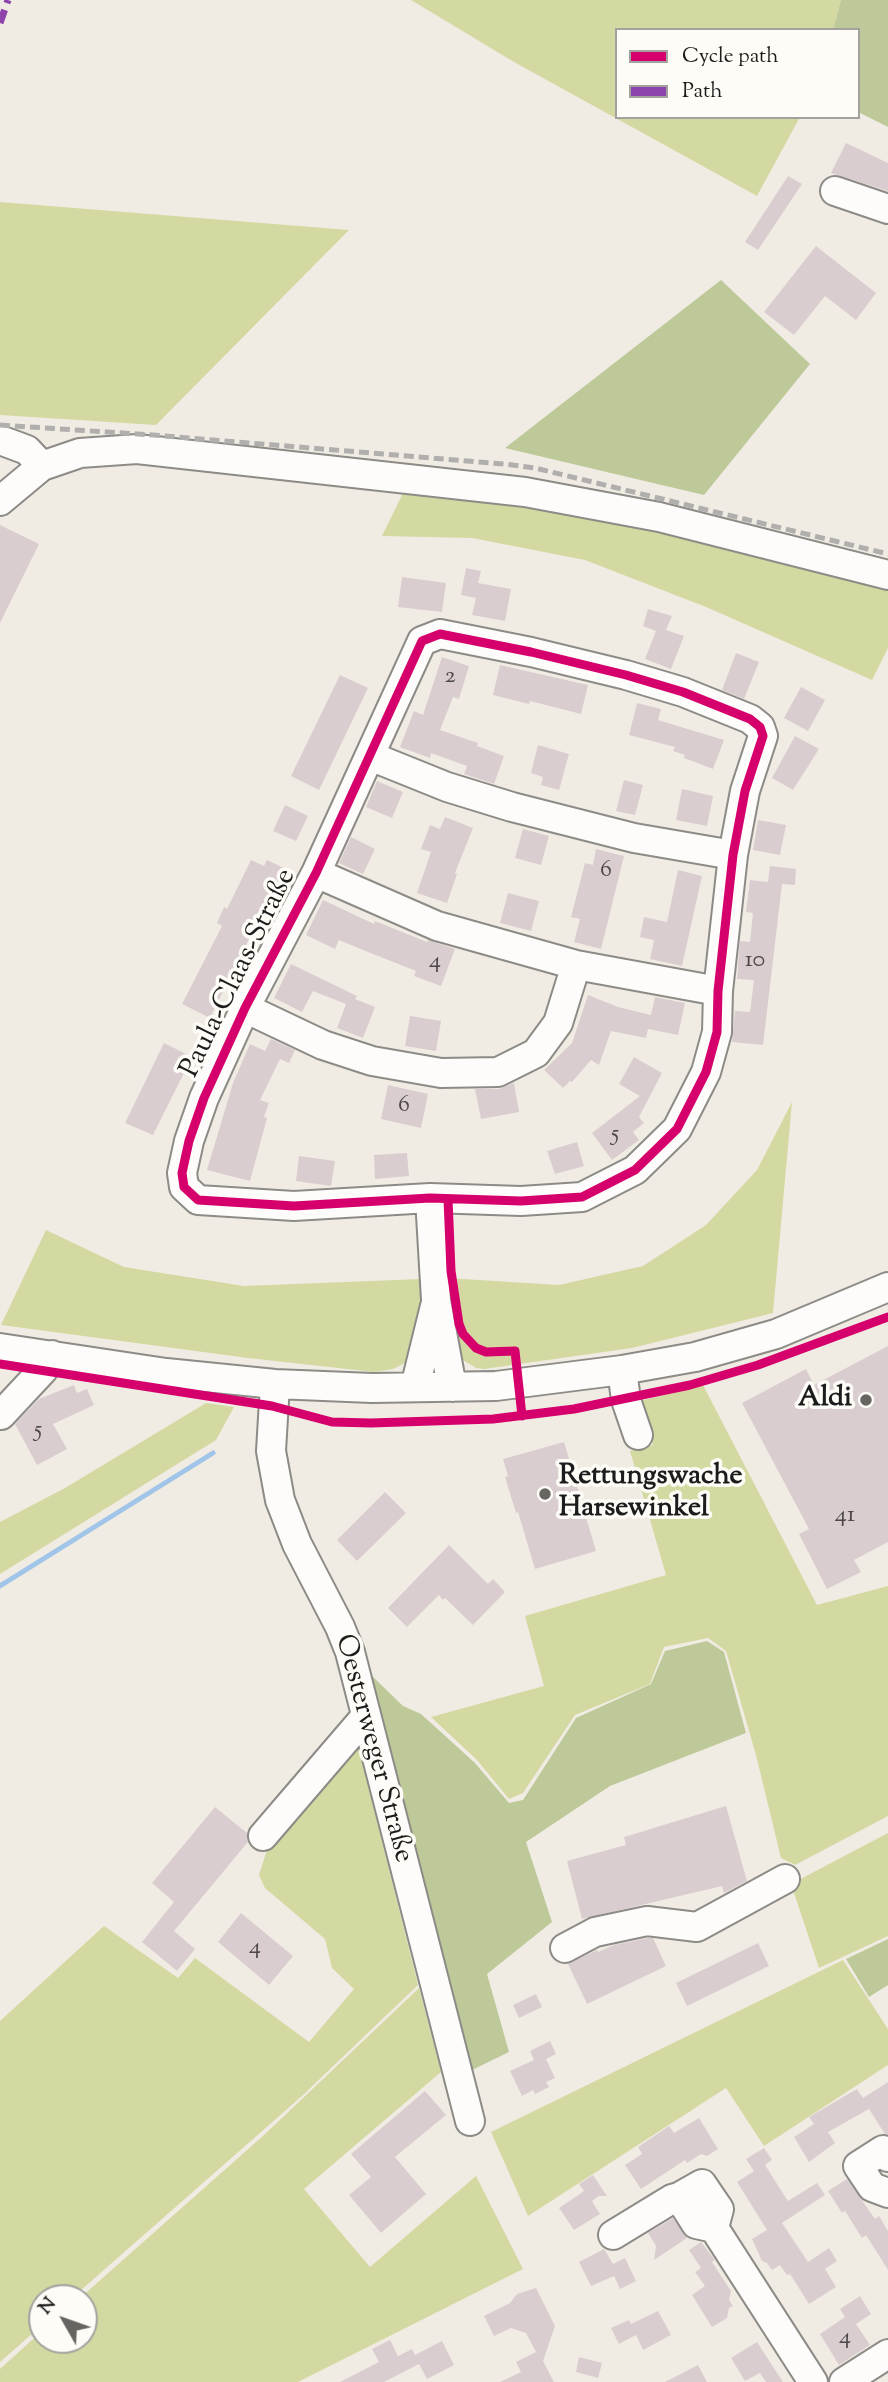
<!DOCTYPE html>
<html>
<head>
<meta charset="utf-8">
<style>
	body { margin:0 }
	#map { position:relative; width:888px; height:2382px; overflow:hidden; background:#f1ece3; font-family:"Sorts Mill Goudy",serif }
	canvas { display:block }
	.legend { position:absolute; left:615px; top:28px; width:245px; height:91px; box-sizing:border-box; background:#fdfcf7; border:2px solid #a3a29f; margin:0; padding:9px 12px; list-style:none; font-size:21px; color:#1c1c1c }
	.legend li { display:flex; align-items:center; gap:14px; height:35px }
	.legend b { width:35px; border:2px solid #a3a29f }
	.north { position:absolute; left:28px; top:2284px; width:70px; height:70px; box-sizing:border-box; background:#fdfcf7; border:2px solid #a3a29f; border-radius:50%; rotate:310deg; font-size:19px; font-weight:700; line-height:28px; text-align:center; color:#1c1c1c }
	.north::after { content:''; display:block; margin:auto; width:24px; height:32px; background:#676562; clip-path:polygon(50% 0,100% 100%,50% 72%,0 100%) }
</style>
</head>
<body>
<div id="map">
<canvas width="888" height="2382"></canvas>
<ul class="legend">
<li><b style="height:9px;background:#d6006c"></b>Cycle path</li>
<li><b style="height:9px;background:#8e44ad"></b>Path</li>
</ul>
<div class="north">N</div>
</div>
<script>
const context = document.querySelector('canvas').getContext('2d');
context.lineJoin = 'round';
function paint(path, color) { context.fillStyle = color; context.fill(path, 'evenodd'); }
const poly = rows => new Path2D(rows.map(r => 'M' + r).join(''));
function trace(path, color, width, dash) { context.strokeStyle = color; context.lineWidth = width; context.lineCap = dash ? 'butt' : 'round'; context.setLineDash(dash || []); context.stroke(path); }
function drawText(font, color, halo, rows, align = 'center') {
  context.font = font + ' "Sorts Mill Goudy",serif'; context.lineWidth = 7; context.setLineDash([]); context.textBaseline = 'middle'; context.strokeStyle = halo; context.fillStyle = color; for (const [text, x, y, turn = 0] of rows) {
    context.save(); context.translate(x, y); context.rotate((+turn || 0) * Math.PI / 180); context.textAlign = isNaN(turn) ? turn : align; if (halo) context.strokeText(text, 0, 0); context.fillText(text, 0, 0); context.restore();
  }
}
paint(poly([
	[411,0,841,0,833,30,617,30,617,117,800,117,757,196,514,62],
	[0,202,349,230,156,425,0,415],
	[404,491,598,513,888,589,888,648,872,680,706,607,585,560,472,538,382,536],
	[792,1102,773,1313,632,1348,484,1369,476,1368,463,1360,457,1350,447,1278,559,1285,643,1266,706,1225,757,1170],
	[46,1230,124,1267,244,1286,421,1279,421,1320,407,1362,393,1369,374,1372,248,1358,1,1325],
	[703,1385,817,1605,888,1586,888,1816,795,1865,781,1858,756,1755,726,1651,708,1638,664,1647,650,1684,575,1715,523,1793,509,1799,477,1760,431,1717,544,1686,525,1616,666,1575,630,1451,653,1445,640,1401],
	[206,1403,234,1407,216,1440,0,1574,0,1522,65,1488],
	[357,1742,418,1985,302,2096,72,2298,42,2298,42,2325,0,2362,0,2021,104,1926,178,1978,195,1958,309,2042,354,1989,332,1968,325,1939,265,1888,259,1875,266,1853],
	[888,1833,888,1936,819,1968,791,1884],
	[843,1960,888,2029,888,2065,764,2146,726,2088,528,2216,491,2132],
	[419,1988,441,2072,304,2189,370,2267,476,2176,523,2269,298,2382,0,2382,0,2369,42,2331,42,2340,84,2340,84,2298,80,2298,264,2135]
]), '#d4d9a1');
paint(poly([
	[841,0,888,0,888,127,858,112,858,30,833,30],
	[721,280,810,364,704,495,505,448],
	[707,1641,724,1652,746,1733,610,1786,526,1842,552,1922,487,1974,509,2052,466,2073,369,1673,403,1706,421,1714,475,1763,509,1803,523,1800,576,1718,651,1684,665,1651],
	[888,1939,888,1985,869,1997,846,1959]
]), '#bec99a');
trace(poly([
	[0,1586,213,1453]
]), '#a0c5e9', 5);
paint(poly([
	[846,143,888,163,888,191,831,173],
	[788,176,802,184,758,250,745,242],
	[816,246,876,293,856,320,825,296,794,335,764,312],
	[0,525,39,544,0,623],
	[466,568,481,571,478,583,511,589,505,621,472,615,476,598,461,595],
	[402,577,446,583,442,612,398,607],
	[648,609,672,616,666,630,684,636,671,669,645,659,656,631,643,626],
	[736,653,759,662,744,699,722,690],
	[442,657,469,666,459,699,453,697,440,730,478,743,477,746,504,756,494,784,464,774,467,766,431,753,430,758,400,747,414,711,423,715],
	[500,665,588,685,581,714,530,701,529,704,493,695],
	[340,675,368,688,319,790,291,776],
	[801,687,825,700,808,731,784,718],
	[637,703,661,709,658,720,724,740,713,769,684,758,685,755,673,751,675,747,629,735],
	[795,736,819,749,793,790,772,778],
	[538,745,569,754,559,790,541,785,543,777,531,773],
	[624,780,643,785,635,815,616,811],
	[377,781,403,792,392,818,366,807],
	[682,789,713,796,707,826,676,820],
	[285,805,308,816,296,841,273,831],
	[445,817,473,828,455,873,457,874,447,903,417,893,431,852,421,849,430,825,440,829],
	[758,820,786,825,780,855,753,850],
	[523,829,549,836,541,865,515,858],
	[351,837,375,849,363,874,339,863],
	[596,849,624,856,601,949,574,942,580,919,571,917,585,863,593,865],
	[251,860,264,866,267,860,286,869,279,883,277,882,210,1018,182,1004,222,926,217,923,224,907,227,909],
	[770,866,796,869,795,885,782,884,763,1045,732,1042,735,1011,750,1012,754,980,737,979,740,941,750,942,753,913,746,912,750,880,768,882],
	[678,870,702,876,682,966,650,959,654,940,640,937,644,917,667,922],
	[508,893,539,901,531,931,500,923],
	[323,900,374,924,375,921,427,942,428,940,455,949,441,986,414,976,416,971,363,950,339,940,335,949,306,935],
	[291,964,357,996,355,999,375,1007,363,1038,337,1028,346,1004,313,991,302,1012,274,998],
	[588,995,618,1007,651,1015,655,997,685,1003,678,1035,648,1029,646,1038,611,1031,599,1065,591,1060,572,1082,570,1081,563,1088,544,1070,572,1043],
	[410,1016,441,1021,436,1051,405,1046],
	[271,1039,295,1050,289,1063,280,1059,260,1100,269,1103,264,1117,267,1118,250,1181,207,1170,233,1083,250,1044,265,1051],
	[164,1043,192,1057,153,1135,125,1123],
	[634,1057,662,1073,639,1117,644,1123,633,1132,639,1140,612,1160,592,1133,640,1096,619,1084],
	[514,1083,519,1112,481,1119,475,1089,499,1089],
	[388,1085,428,1094,421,1128,381,1119],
	[577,1142,584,1166,555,1174,547,1151],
	[407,1153,409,1176,375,1179,374,1155],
	[299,1156,335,1161,331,1186,296,1181],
	[888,1346,888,1542,854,1560,861,1572,827,1589,799,1534,809,1529,742,1403,806,1369,814,1385],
	[74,1385,77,1393,87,1389,94,1405,53,1424,67,1449,37,1465,15,1424,39,1399],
	[564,1442,596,1551,535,1569,518,1512,516,1513,505,1477,508,1476,503,1459],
	[385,1492,406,1513,357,1561,337,1540],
	[449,1545,488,1584,493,1579,505,1592,473,1625,445,1598,443,1600,439,1595,407,1627,388,1608],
	[726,1806,747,1881,724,1893,722,1886,582,1919,567,1861,626,1845,624,1837],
	[215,1807,247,1833,248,1842,174,1931,195,1949,177,1971,142,1942,174,1902,152,1883],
	[241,1913,293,1956,269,1985,218,1942],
	[648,1938,653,1938,666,1966,587,2004,568,1964,597,1950,598,1952,614,1945],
	[758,1943,769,1966,687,2006,676,1983],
	[536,1994,542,2007,519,2018,513,2005],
	[550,2041,556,2054,546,2059,555,2078,546,2082,549,2087,535,2094,533,2090,522,2096,510,2071,534,2060,530,2051],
	[888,2082,888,2134,885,2134,869,2109,828,2132,835,2143,809,2162,794,2137,814,2124,809,2117,857,2089,863,2098],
	[425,2091,446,2115,395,2157,426,2194,381,2233,349,2195,371,2177,351,2154],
	[699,2118,718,2149,707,2156,701,2154,687,2163,685,2160,641,2189,625,2165,642,2154,638,2147,669,2126,674,2133],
	[764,2148,772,2160,765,2165,788,2201,817,2183,825,2195,782,2223,808,2262,829,2248,837,2261,825,2269,836,2287,809,2304,790,2274,787,2275,780,2265,772,2270,767,2263,762,2261,752,2239,767,2230,737,2182,754,2171,746,2159],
	[593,2175,607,2196,599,2196,592,2201,600,2214,574,2230,559,2208,584,2191,579,2184],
	[847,2179,875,2219,879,2216,888,2231,888,2270,866,2235,862,2238,845,2211,842,2213,828,2191],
	[673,2218,687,2238,654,2260,656,2246,648,2233],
	[701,2242,715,2260,712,2262,731,2291,729,2300,733,2306,729,2308,727,2318,712,2327,692,2295,705,2286,695,2272,701,2268,689,2250],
	[604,2249,613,2264,625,2258,636,2281,620,2289,614,2276,591,2286,579,2262],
	[536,2288,555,2326,543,2361,554,2382,500,2382,521,2372,516,2362,536,2352,526,2333,511,2328,494,2336,484,2316,510,2303,517,2294],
	[860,2296,871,2314,856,2324,870,2345,839,2365,820,2334,845,2317,840,2309],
	[658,2311,671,2335,643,2350,636,2335,619,2344,611,2328,629,2320,631,2324],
	[390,2340,398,2356,412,2349,415,2355,442,2341,454,2365,427,2379,419,2364,384,2382,340,2382,379,2362,372,2349],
	[757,2342,783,2382,766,2382,760,2373,745,2381,731,2358],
	[579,2357,602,2363,598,2378,576,2372],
	[698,2365,707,2382,665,2382]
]), '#dacdcf');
const minor = poly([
	[835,191,888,209],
	[0,440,27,450,42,466],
	[0,501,42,466,80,453,137,449,525,492,659,517,888,575],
	[440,634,531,652,626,675,683,692,750,719,760,727,763,736,745,791,733,855,718,991,717,1032,706,1072,677,1129,635,1170,582,1197,521,1201,430,1198,294,1206,198,1200,184,1187,182,1173,189,1141,204,1098,245,1008,316,873,422,641,440,634],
	[370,756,447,787,512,807,634,838,733,855],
	[316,873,437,926,576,965,718,991],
	[245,1008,323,1045,372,1061,441,1073,498,1072,536,1053,558,1023,576,965],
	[430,1198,436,1300,452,1387],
	[0,1348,166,1373,275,1384,372,1388,496,1386,622,1370,695,1357,776,1334,888,1287],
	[622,1370,626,1400,638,1435],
	[275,1384,271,1451,280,1500,297,1544,340,1627,350,1652,470,2121],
	[415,1387,435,1306],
	[1,1415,43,1370,52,1355],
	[263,1836,366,1716],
	[565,1948,595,1932,647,1921,697,1927,785,1879],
	[888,2157,883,2150,858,2166,872,2187,888,2193],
	[714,2228,719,2209,702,2184,679,2197,696,2224,714,2228,813,2382],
	[613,2235,672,2199,679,2197],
	[844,2382,888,2354]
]);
trace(minor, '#8d8b86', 32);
trace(minor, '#fdfcfb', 28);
trace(poly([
	[0,425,153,435,504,464,535,468,888,554]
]), '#b0afad', 5, [10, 5]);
trace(poly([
	[0,23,8,0]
]), '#8e44ad', 7, [14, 7]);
trace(poly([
	[440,634,531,652,626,675,683,692,750,719,760,727,763,736,745,791,733,855,718,991,717,1032,706,1072,677,1129,635,1170,582,1197,521,1201,430,1198,294,1206,198,1200,184,1187,182,1173,189,1141,204,1098,245,1008,316,873,422,641,440,634],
	[448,1199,451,1271,459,1324,463,1334,476,1348,486,1352,515,1351,522,1416],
	[0,1364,272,1406,332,1422,371,1423,493,1419,574,1409,690,1385,758,1365,888,1317]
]), '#d6006c', 9);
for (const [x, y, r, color] of [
	[866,1400,7,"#676562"],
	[545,1494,7,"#676562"]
]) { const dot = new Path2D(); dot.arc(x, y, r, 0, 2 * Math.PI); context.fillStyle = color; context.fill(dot); trace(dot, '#fdfcf7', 2.5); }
drawText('24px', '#4c4849', null, [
	["2",450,678],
	["6",606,872],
	["10",755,962],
	["4",435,963],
	["6",404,1107],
	["5",615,1136],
	["5",38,1432],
	["41",845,1517],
	["4",255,1949],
	["4",845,2339]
]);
drawText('28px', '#1c1c1c', '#fdfcf7', [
	["Paula-Claas-Straße",240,974,-64],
	["Oesterweger Straße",372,1749,75]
]);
drawText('bold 28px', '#1c1c1c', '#fdfcf7', [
	["Aldi",852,1400],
	["Rettungswache",559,1478,"left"],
	["Harsewinkel",559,1510,"left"]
], 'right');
</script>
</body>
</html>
